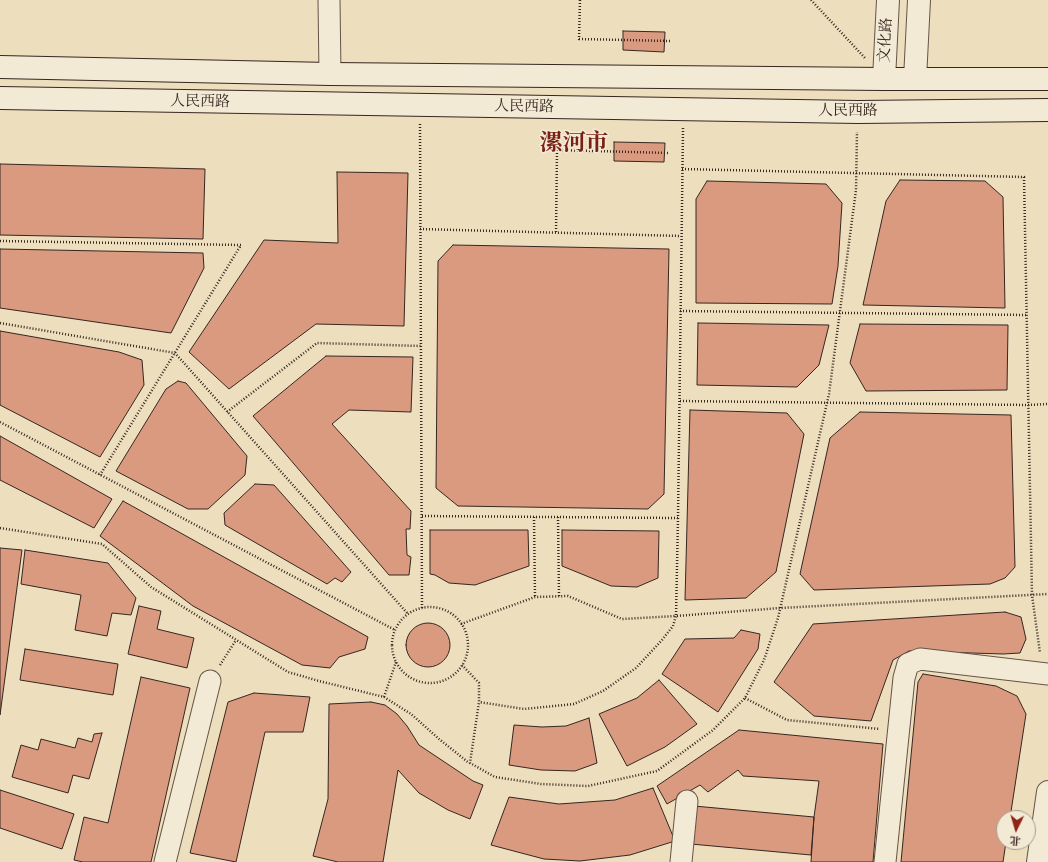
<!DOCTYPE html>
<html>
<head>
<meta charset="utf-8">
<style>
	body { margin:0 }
	#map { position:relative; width:1048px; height:862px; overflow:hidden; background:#eddebe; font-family:"Gentium Book Plus","Noto Serif SC",serif }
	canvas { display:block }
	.north { position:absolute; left:996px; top:810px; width:40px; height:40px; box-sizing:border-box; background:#f3ead5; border:1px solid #a79c8d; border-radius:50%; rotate:185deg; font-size:11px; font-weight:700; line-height:16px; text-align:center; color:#362620 }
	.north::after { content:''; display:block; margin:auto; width:14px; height:18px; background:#8f2418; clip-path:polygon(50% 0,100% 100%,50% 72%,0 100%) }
</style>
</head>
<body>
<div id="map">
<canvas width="1048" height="862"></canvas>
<div class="north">北</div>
</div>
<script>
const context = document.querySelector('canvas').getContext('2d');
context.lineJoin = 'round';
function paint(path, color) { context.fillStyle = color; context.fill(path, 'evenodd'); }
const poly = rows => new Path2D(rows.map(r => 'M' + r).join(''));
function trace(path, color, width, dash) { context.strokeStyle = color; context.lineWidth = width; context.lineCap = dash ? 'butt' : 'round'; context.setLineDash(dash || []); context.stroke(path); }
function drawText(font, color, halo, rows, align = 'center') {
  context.font = font + ' "Gentium Book Plus","Noto Serif SC",serif'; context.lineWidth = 3; context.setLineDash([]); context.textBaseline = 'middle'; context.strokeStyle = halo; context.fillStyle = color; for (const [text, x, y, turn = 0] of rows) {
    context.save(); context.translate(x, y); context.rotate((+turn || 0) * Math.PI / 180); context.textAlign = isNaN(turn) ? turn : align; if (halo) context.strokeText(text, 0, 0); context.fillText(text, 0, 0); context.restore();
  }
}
const building = poly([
	[623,31,665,32,664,52,623,50,623,31],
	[614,142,665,143,664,162,614,161,614,142],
	[0,164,205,169,203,239,0,235,0,164],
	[337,172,408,173,404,326,316,324,229,389,189,352,264,240,338,243,337,172],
	[900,180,985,181,1003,197,1005,308,863,305,886,201,900,180],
	[707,181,826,184,842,203,838,266,832,304,696,303,696,199,707,181],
	[453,245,669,249,664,494,648,509,458,506,436,488,438,261,453,245],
	[0,249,203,253,204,268,171,333,0,308,0,249],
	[698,323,829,325,819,365,797,387,697,385,698,323],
	[860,324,1008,325,1007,390,866,391,850,363,860,324],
	[0,331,119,352,142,360,144,385,100,457,0,405,0,331],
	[326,356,413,357,411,412,349,410,332,424,411,511,410,529,406,529,407,555,411,557,409,575,389,575,253,416,326,356],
	[178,381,186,383,247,456,245,475,208,509,188,509,116,471,166,389,178,381],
	[690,410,787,413,804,434,776,572,746,598,685,600,690,410],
	[860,412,1011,415,1015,567,1005,578,990,584,814,590,800,574,830,438,860,412],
	[0,436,112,499,94,528,0,480,0,436],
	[255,484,274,485,351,572,342,582,335,578,327,584,225,525,224,513,255,484],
	[123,501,368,637,365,649,339,657,330,668,302,665,193,606,100,536,123,501],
	[430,530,528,530,529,566,475,585,449,583,435,575,430,574,430,530],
	[562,530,659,531,658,578,637,587,611,586,562,566,562,530],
	[0,548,22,550,0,715,0,548],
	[25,550,108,563,136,598,131,615,112,613,107,636,75,630,81,595,21,584,25,550],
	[139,606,161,611,157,629,194,638,187,668,128,654,139,606],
	[1005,612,1021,617,1026,639,1020,653,1003,654,909,651,893,660,871,721,814,716,774,682,813,624,1005,612],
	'406 645a22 22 0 1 1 44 0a22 22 0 1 1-44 0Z',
	[741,630,760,634,758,649,718,712,662,674,685,639,734,638,741,630],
	[25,649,118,664,113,695,20,680,25,649],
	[923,674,996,686,1017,696,1026,714,1010,818,1004,818,1004,842,1006,842,1003,862,901,862,918,682,923,674],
	[141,677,190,688,151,862,83,862,74,860,84,817,108,823,141,677],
	[659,680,697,724,665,747,627,766,599,714,637,698,659,680],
	[254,693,310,697,303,732,265,732,236,862,190,853,228,702,254,693],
	[371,702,385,705,397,714,407,726,419,745,473,781,483,785,470,819,448,810,419,793,398,770,383,862,338,862,313,856,328,799,329,704,371,702],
	[589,718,597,763,575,771,541,770,509,765,514,725,542,727,566,726,589,718],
	[739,730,883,744,873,862,811,862,814,817,819,781,743,776,738,770,708,792,700,785,667,804,657,786,739,730],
	[102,733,89,779,73,775,68,793,12,777,21,745,38,750,41,739,75,748,78,738,92,742,94,734,102,733],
	[653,788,675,841,630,855,580,861,544,859,491,845,509,797,559,804,615,800,653,788],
	[0,790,74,814,62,849,0,828,0,790],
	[694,806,814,817,811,855,691,844,694,806]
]);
paint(building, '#da9a7f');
trace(building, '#362620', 1);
const minor = poly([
	[329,0,330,74],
	[165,862,210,681],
	[681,862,687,801],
	[885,862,904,678,908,664,920,659,1048,674]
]);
const tertiary = poly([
	[884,79,888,0],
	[915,79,919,0],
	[1038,862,1048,792]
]);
const secondary = poly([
	[0,67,330,74,884,79,1048,79],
	[0,98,858,112,1048,110]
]);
trace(minor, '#645448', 23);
trace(tertiary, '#645448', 24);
trace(secondary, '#362620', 24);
trace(poly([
	[580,0,579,39,671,41],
	[811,0,865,58],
	[420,124,422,608],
	[682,169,1024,177,1032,595,1040,653],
	[420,229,681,236],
	[556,232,557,150,669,153],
	[0,241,241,245,100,475],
	[680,311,1027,315],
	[0,323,175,353,408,614],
	[680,401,1028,405,1048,404],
	[227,412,317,343,421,346],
	[0,422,395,630],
	[422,516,678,518,683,128],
	[534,517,535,597],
	[558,517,559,597],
	[678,518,676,616,780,608,1048,594],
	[0,528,102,544,151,587,288,672,319,681,384,697,396,662],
	'392 645a38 38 0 1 1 76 0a38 38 0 1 1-76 0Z',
	[461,624,535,597,568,596,622,619,676,616,673,626,662,640,636,668,603,691,574,704,524,709,479,702],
	[220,665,236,640],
	[462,665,479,683,479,702,470,763,495,777,541,784,588,786,657,771,713,730,745,698,764,660,778,618,829,394,856,190,857,132],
	[384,697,411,714,439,739,469,763],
	[745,698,787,720,880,729]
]), '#362620', 2.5, [1, 2]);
trace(minor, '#f3ead5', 21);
trace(tertiary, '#f3ead5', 22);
trace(secondary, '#f3ead5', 22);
drawText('15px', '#362620', '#f3ead5', [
	["文化路",886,40,-87],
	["人民西路",200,102,1],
	["人民西路",524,107,1],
	["人民西路",848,111]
]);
drawText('bold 23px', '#7a1f14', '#f3ead5', [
	["漯河市",574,144]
]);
</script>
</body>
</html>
